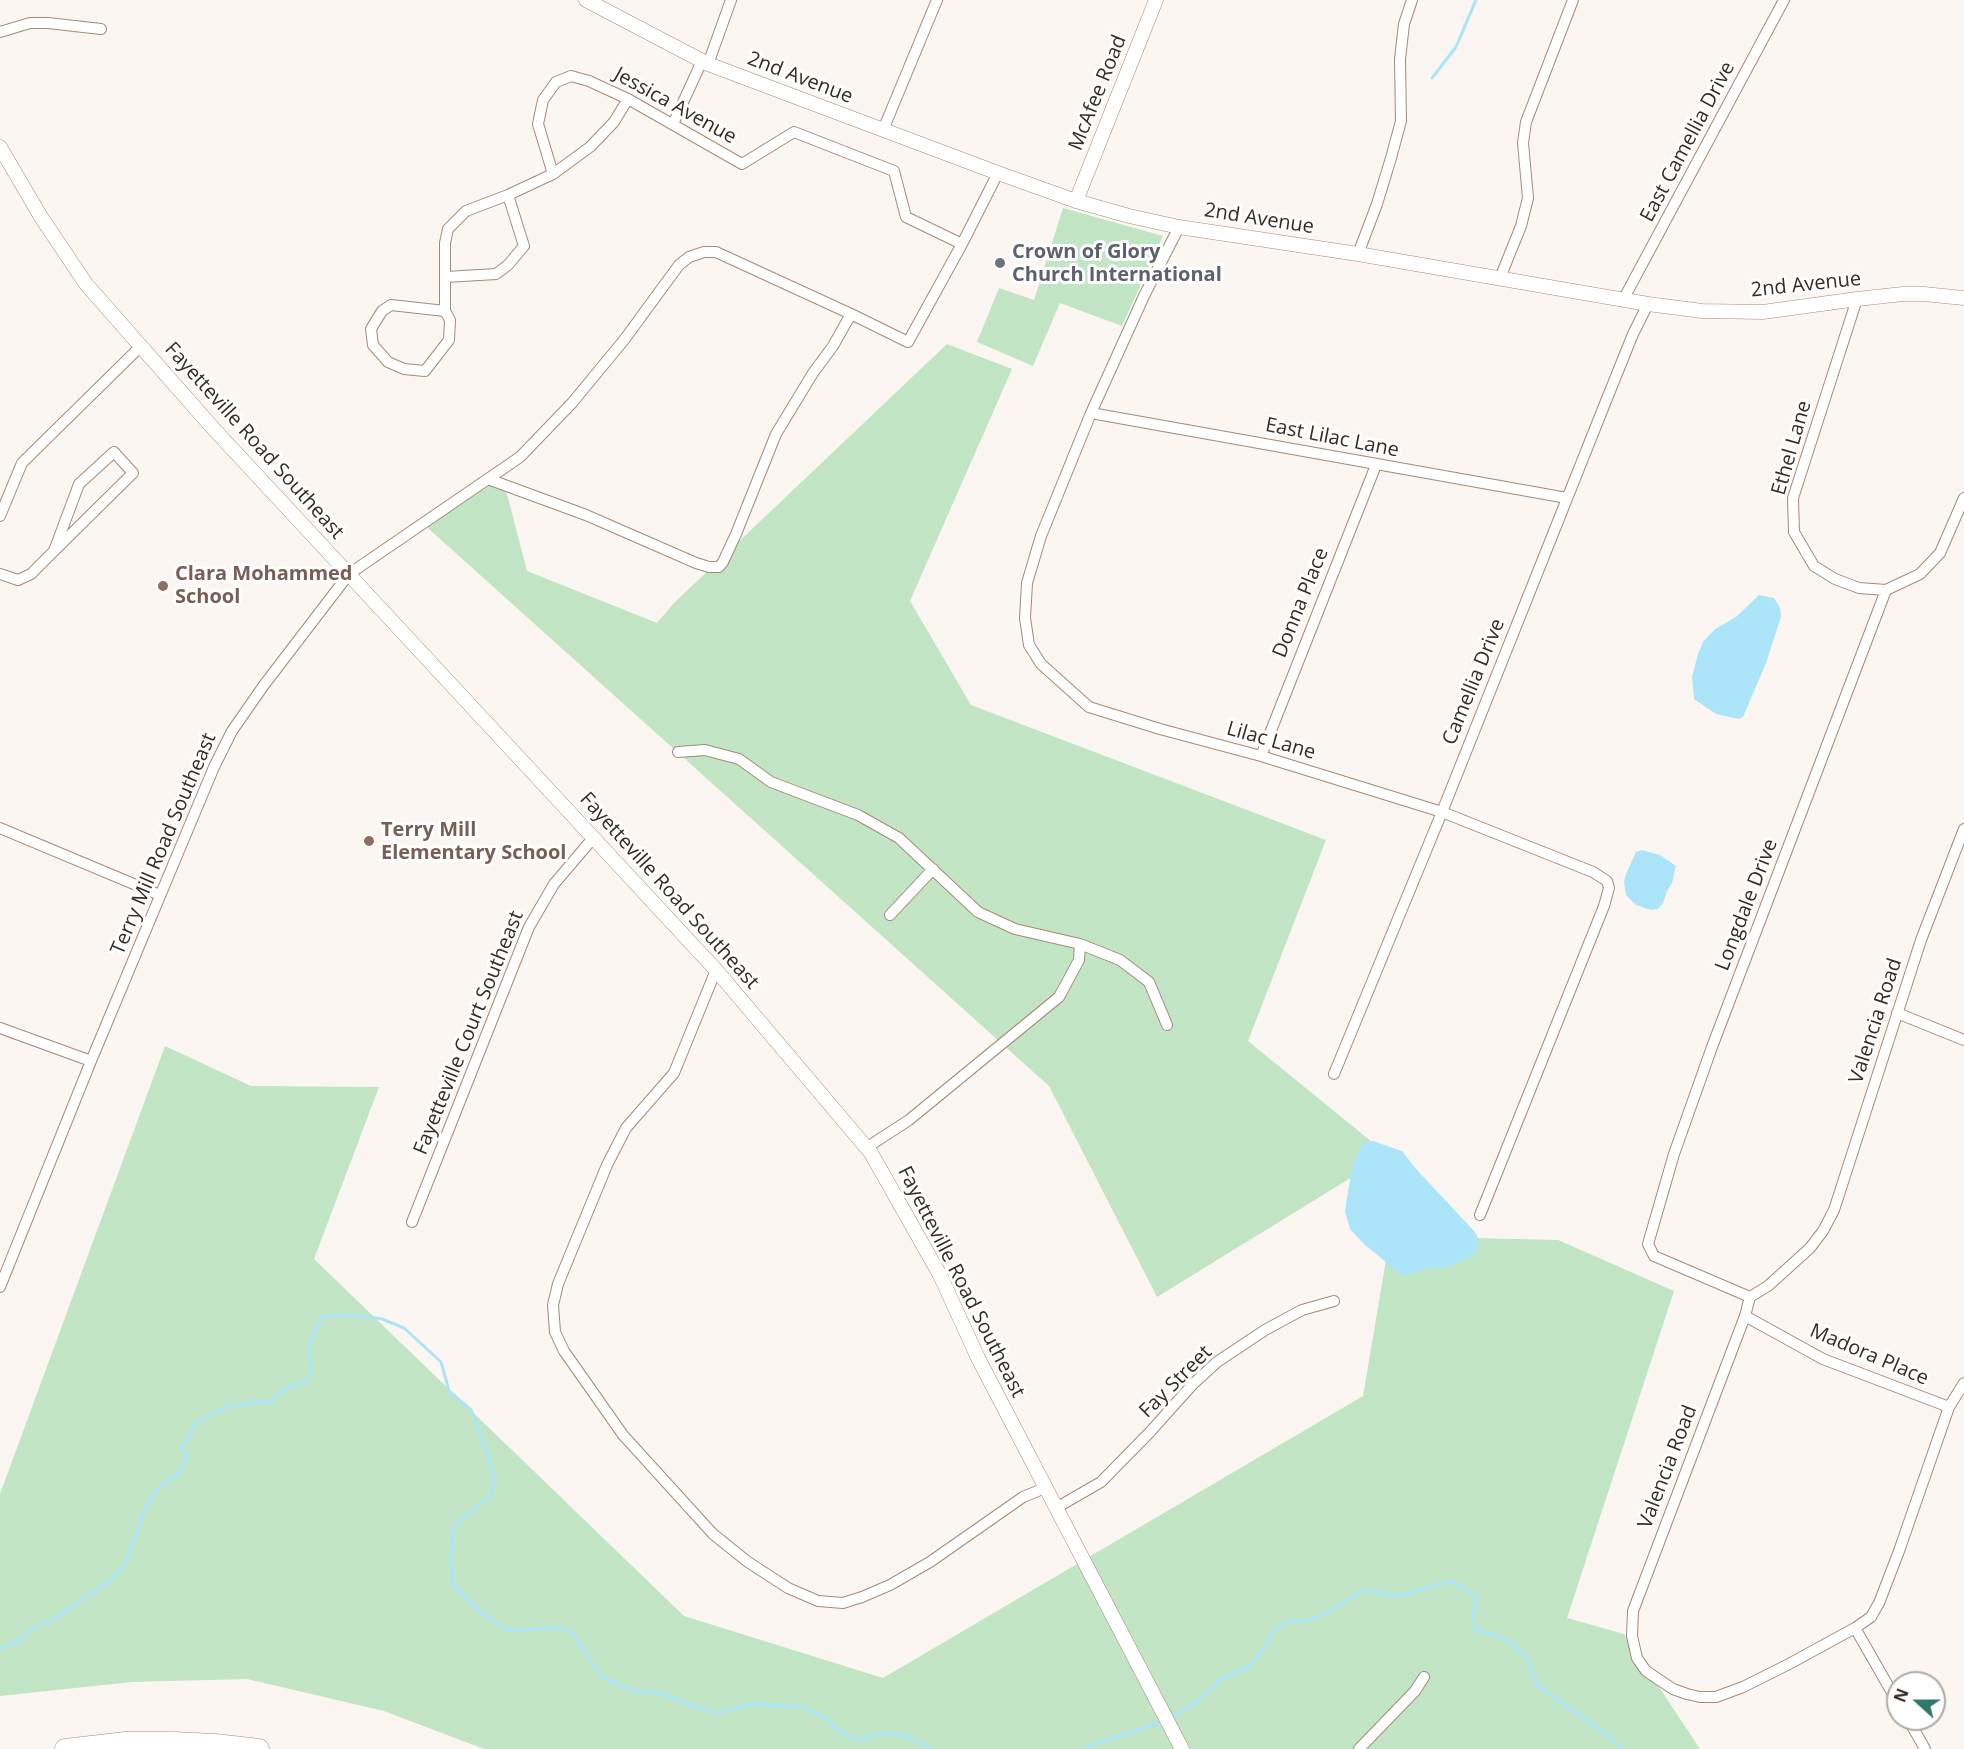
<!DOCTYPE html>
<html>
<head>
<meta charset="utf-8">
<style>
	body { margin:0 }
	#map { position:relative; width:1964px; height:1749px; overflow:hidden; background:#fcf6f2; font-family:"Open Sans",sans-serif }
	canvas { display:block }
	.north { position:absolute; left:1886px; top:1671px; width:60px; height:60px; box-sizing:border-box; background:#fff; border:2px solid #afaaa7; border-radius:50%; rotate:291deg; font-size:16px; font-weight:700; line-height:24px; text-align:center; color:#362b23 }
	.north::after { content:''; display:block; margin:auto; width:21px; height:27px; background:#327668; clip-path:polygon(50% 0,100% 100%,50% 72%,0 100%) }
</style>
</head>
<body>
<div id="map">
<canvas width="1964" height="1749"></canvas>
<div class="north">N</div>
</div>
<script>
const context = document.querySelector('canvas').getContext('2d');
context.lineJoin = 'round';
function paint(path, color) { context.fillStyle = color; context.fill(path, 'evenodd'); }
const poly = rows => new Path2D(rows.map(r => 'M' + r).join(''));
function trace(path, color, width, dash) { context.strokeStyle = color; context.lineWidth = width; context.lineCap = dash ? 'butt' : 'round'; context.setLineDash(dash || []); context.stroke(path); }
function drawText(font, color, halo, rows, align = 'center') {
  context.font = font + ' "Open Sans",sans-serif'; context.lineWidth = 6; context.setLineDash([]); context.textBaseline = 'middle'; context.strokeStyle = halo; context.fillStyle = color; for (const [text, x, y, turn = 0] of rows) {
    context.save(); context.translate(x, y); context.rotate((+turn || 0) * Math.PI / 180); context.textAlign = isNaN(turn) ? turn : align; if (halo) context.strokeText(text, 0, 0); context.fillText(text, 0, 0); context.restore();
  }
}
paint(poly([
	[1063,208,1163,236,1122,326,1060,303,1033,366,977,342,999,288,1034,300],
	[947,344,1012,369,910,601,971,705,1326,840,1248,1041,1388,1155,1157,1297,1049,1086,420,521,503,479,527,571,657,623,674,603],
	[165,1046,251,1086,379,1087,314,1259,684,1616,883,1678,1363,1396,1390,1236,1558,1240,1674,1291,1567,1618,1624,1634,1700,1749,484,1749,384,1711,247,1679,132,1682,0,1696,0,1494]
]), '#c1e5c5');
paint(poly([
	[1759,595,1774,598,1780,608,1781,617,1766,663,1743,717,1739,719,1716,714,1694,699,1692,677,1698,654,1703,642,1715,629,1736,617],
	[1642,850,1660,855,1676,866,1672,883,1667,891,1663,903,1658,909,1651,910,1636,905,1626,895,1624,882,1626,874,1636,852],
	[1373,1141,1402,1151,1417,1170,1475,1232,1479,1241,1478,1249,1472,1256,1449,1267,1431,1268,1403,1276,1364,1244,1350,1229,1345,1211,1352,1167,1362,1145]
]), '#ace4f9');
trace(poly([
	[1432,78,1456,47,1476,0],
	[0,1649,17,1642,35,1627,57,1617,111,1580,125,1564,139,1525,151,1497,169,1479,179,1475,187,1455,182,1448,198,1421,227,1407,263,1401,271,1403,280,1393,292,1385,306,1383,311,1373,309,1354,312,1337,323,1316,356,1315,382,1319,404,1328,441,1362,449,1391,471,1410,489,1459,494,1481,491,1497,473,1509,453,1528,451,1554,452,1583,477,1609,508,1631,561,1627,573,1633,601,1677,635,1691,657,1692,710,1712,723,1712,749,1704,804,1707,826,1719,842,1732,857,1740,881,1733,905,1736,932,1749],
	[1172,1718,1199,1700,1221,1679,1251,1666,1267,1643,1273,1631,1287,1621,1304,1621,1319,1617,1364,1590,1399,1596,1435,1585,1453,1582,1477,1596,1474,1613,1475,1630,1497,1636,1513,1644,1526,1658,1538,1686,1608,1736,1621,1749],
	[1087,1749,1088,1746,1163,1722]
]), '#ace4f9', 3);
const minor = poly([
	[0,32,30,23,48,23,101,29],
	[708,64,731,0],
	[673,124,702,61],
	[883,130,937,0],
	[553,174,538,124,543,100,556,82,571,76,589,81,628,99,742,164,794,132,894,171,906,217,962,244],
	[1179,227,1144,296,1091,413,1041,536,1027,583,1025,618,1029,645,1041,664,1089,707,1160,729,1261,756,1442,812,1593,872,1607,881,1609,888,1604,906,1480,1215],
	[1358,254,1377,204,1391,158,1401,121,1400,59,1404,24,1412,0],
	[446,277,496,274,508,265,524,246,508,195],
	[1500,278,1521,226,1528,198,1523,143,1526,122,1573,0],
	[1857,299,1793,498,1794,532,1814,566,1835,579,1859,588,1886,590],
	[1623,300,1784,0],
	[445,311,391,305,382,311,371,329,373,345,388,362,404,369,425,371,449,340,450,320,445,311,445,243,448,229,466,211,508,195,553,174,590,147,614,122,628,99],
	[1091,413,1567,498],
	[488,479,586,515,696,563,709,567,719,567,723,562,736,534,776,434,813,373,833,346,851,314],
	[0,516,22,463,141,346],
	[0,574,18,580,31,574,54,551,133,473,114,452,79,484,54,551],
	[678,752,705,750,739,759,771,782,858,815,899,838,978,912,1015,929,1080,944,1120,960,1149,982,1167,1025],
	[1261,756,1376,465],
	[0,828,160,895],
	[1964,829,1921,940,1834,1210,1823,1231,1810,1248,1768,1286,1750,1297,1745,1316,1633,1611,1632,1636,1637,1658,1646,1671,1673,1689,1687,1694,1700,1697,1716,1697,1743,1687,1789,1664,1855,1628,1871,1617,1879,1603,1899,1551,1949,1407,1964,1383],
	[890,915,933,869],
	[716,970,674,1073,626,1128,607,1165,558,1284,553,1305,555,1332,564,1351,623,1435,713,1534,748,1562,788,1588,818,1601,843,1603,862,1597,890,1585,930,1562,1023,1497,1045,1488],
	[1897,1013,1964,1040],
	[0,1028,91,1061],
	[1334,1074,1442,812,1604,406,1633,334,1648,304],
	[866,1148,909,1120,1059,997,1079,960,1080,944],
	[412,1222,529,927,554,884,594,837],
	[0,1287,91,1061,214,767,232,731,264,685,349,574,520,457,572,403,624,340,679,265,689,257,704,252,716,252,851,314,908,342,962,244,998,173],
	[1750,1297,1654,1256,1648,1244,1674,1154,1712,1047,1886,590,1920,574,1940,553,1964,498],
	[1745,1316,1823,1359,1949,1407],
	[1056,1508,1101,1482,1150,1432,1193,1384,1217,1362,1265,1330,1302,1310,1334,1301],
	[1855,1628,1898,1703],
	[1908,1719,1925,1749],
	[1359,1749,1415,1691,1424,1677]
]);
const tertiary = poly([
	[586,0,708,64,998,173,1076,201,1129,216,1179,227,1358,254,1648,304,1702,311,1763,312,1857,299,1903,294,1924,294,1964,298],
	[0,147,41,217,86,284,212,427,716,970,871,1153,940,1275,978,1358,1182,1749],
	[1076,201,1156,0]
]);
const motorway = poly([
	[65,1749,126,1742,173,1742,215,1744,259,1749]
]);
trace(minor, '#a58a77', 12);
trace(tertiary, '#a58a77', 15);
trace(motorway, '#a58a77', 21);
trace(minor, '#fff', 10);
trace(tertiary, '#fff', 14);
trace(motorway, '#fff', 20);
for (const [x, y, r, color] of [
	[1000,263,6,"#6b7280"],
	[163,586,6,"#8d6e63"],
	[369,841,6,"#8d6e63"]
]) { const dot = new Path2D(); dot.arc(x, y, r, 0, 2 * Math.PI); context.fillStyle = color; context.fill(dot); trace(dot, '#fff', 2); }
drawText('20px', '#362b23', '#fff', [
	["2nd Avenue",800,78,21],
	["McAfee Road",1098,93,-68],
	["Jessica Avenue",675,106,29],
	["East Camellia Drive",1688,142,-62],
	["2nd Avenue",1259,219,9],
	["2nd Avenue",1806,285,-6],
	["East Lilac Lane",1332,438,11],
	["Fayetteville Road Southeast",254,441,48],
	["Ethel Lane",1792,448,-74],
	["Donna Place",1301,603,-68],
	["Camellia Drive",1474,682,-68],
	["Lilac Lane",1271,741,16],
	["Terry Mill Road Southeast",164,844,-67],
	["Fayetteville Road Southeast",669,891,48],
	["Longdale Drive",1747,905,-69],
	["Valencia Road",1876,1021,-72],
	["Fayetteville Court Southeast",469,1033,-68],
	["Fayetteville Road Southeast",961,1282,63],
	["Madora Place",1869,1355,23],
	["Fay Street",1176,1382,-45],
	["Valencia Road",1668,1467,-69]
]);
drawText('bold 20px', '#5b616d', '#fff', [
	["Crown of Glory",1012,252],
	["Church International",1012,275]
], 'left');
drawText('bold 20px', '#785e54', '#fff', [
	["Clara Mohammed",175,574],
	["School",175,597],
	["Terry Mill",381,830],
	["Elementary School",381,853]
], 'left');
</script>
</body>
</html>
